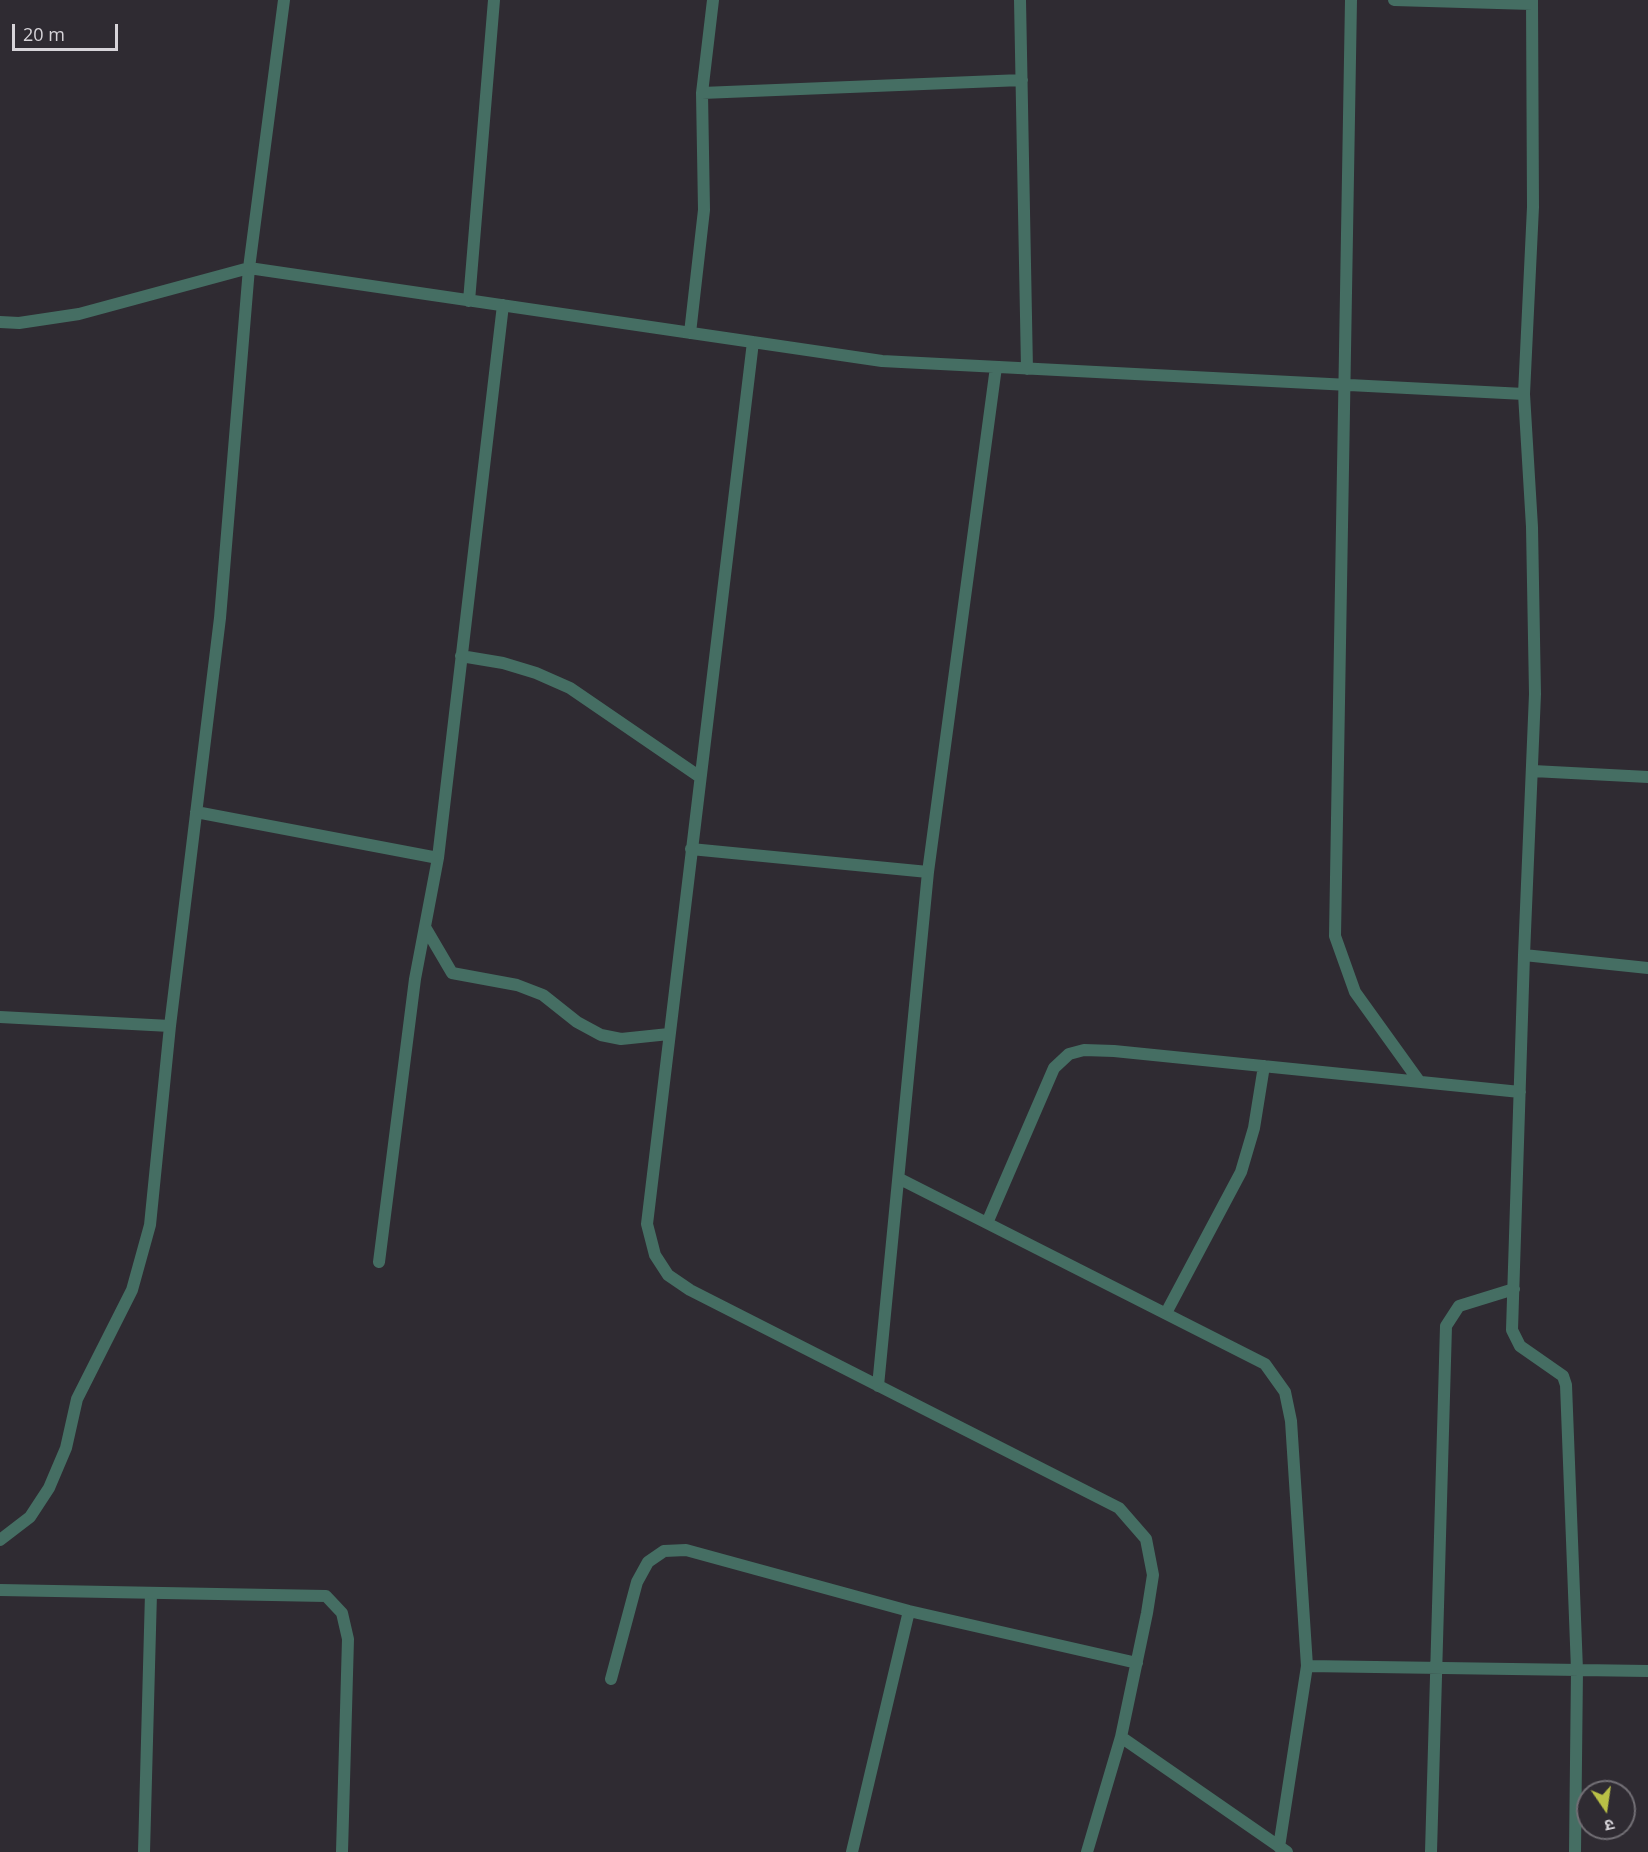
<!DOCTYPE html>
<html>
<head>
<meta charset="utf-8">
<style>
	body { margin:0 }
	#map { position:relative; width:1648px; height:1852px; overflow:hidden; background:#2f2b32; font-family:"Open Sans","Noto Sans Devanagari",sans-serif }
	canvas { display:block }
	.north { position:absolute; left:1576px; top:1780px; width:60px; height:60px; box-sizing:border-box; background:#2f2b32; border:2px solid #726f75; border-radius:50%; rotate:167deg; font-size:16px; font-weight:700; line-height:24px; text-align:center; color:#d7d4d9 }
	.north::after { content:''; display:block; margin:auto; width:21px; height:27px; background:#b9c046; clip-path:polygon(50% 0,100% 100%,50% 72%,0 100%) }
	.scale { position:absolute; left:12px; top:24px; width:106px; height:27px; box-sizing:border-box; border:3px solid #d7d4d9; border-top:0; padding-left:8px; font-size:18px; line-height:21px; white-space:nowrap; color:#d7d4d9; -webkit-text-stroke:4px #2f2b32; paint-order:stroke }
</style>
</head>
<body>
<div id="map">
<canvas width="1648" height="1852"></canvas>
<div class="north">उ</div>
<div class="scale">20 m</div>
</div>
<script>
const c = document.querySelector('canvas').getContext('2d');
c.lineJoin = 'round';
function poly(rows) {
  const path = new Path2D();
  for (const r of rows) {
    path.moveTo(r[0], r[1]);
    for (let i = 2; i < r.length; i += 2) path.lineTo(r[i], r[i + 1]);
  }
  return path;
}
function trace(path, color, width, dash) {
  c.strokeStyle = color;
  c.lineWidth = width;
  c.lineCap = dash ? 'butt' : 'round';
  c.setLineDash(dash || []);
  c.stroke(path);
}
const minor = poly([
	[1020,0,1027,369],
	[1351,0,1335,936,1355,992,1419,1081],
	[1394,0,1532,4],
	[1532,0,1533,207,1524,394,1532,527,1535,694,1524,955,1512,1330,1520,1346,1563,1376,1566,1385,1577,1670,1575,1852],
	[702,93,1022,80],
	[469,301,494,0],
	[0,322,19,323,79,314,249,268,882,361,1524,394],
	[690,333,704,210,702,93,713,0],
	[753,342,647,1224,655,1255,668,1275,690,1290,1119,1508,1146,1539,1153,1575,1147,1613,1121,1737,1087,1852],
	[461,656,503,663,536,673,570,688,700,777],
	[1533,771,1648,777],
	[196,812,438,858],
	[691,849,928,872],
	[425,927,452,973,517,985,543,995,577,1022,601,1035,621,1039,669,1034],
	[1524,955,1648,968],
	[0,1017,170,1026],
	[900,1179,1265,1364,1285,1392,1291,1421,1307,1666,1279,1847],
	[987,1223,1054,1068,1069,1054,1084,1050,1114,1051,1520,1092],
	[379,1262,415,979,438,858,503,305],
	[1166,1313,1241,1172,1254,1128,1264,1066],
	[878,1386,928,872,996,367],
	[0,1540,30,1517,49,1488,66,1448,77,1399,132,1290,150,1225,170,1026,220,618,249,268,284,0],
	[1307,1666,1648,1671],
	[611,1679,637,1582,648,1562,664,1551,686,1550,909,1611,1137,1663],
	[1121,1737,1287,1852],
	[144,1852,151,1593],
	[852,1852,909,1611],
	[1431,1852,1446,1326,1459,1306,1514,1289]
]);
const tertiary = poly([
	[0,1590,326,1596,342,1613,348,1639,342,1852]
]);
trace(minor, '#456e63', 12);
trace(tertiary, '#456e63', 12);
</script>
</body>
</html>
